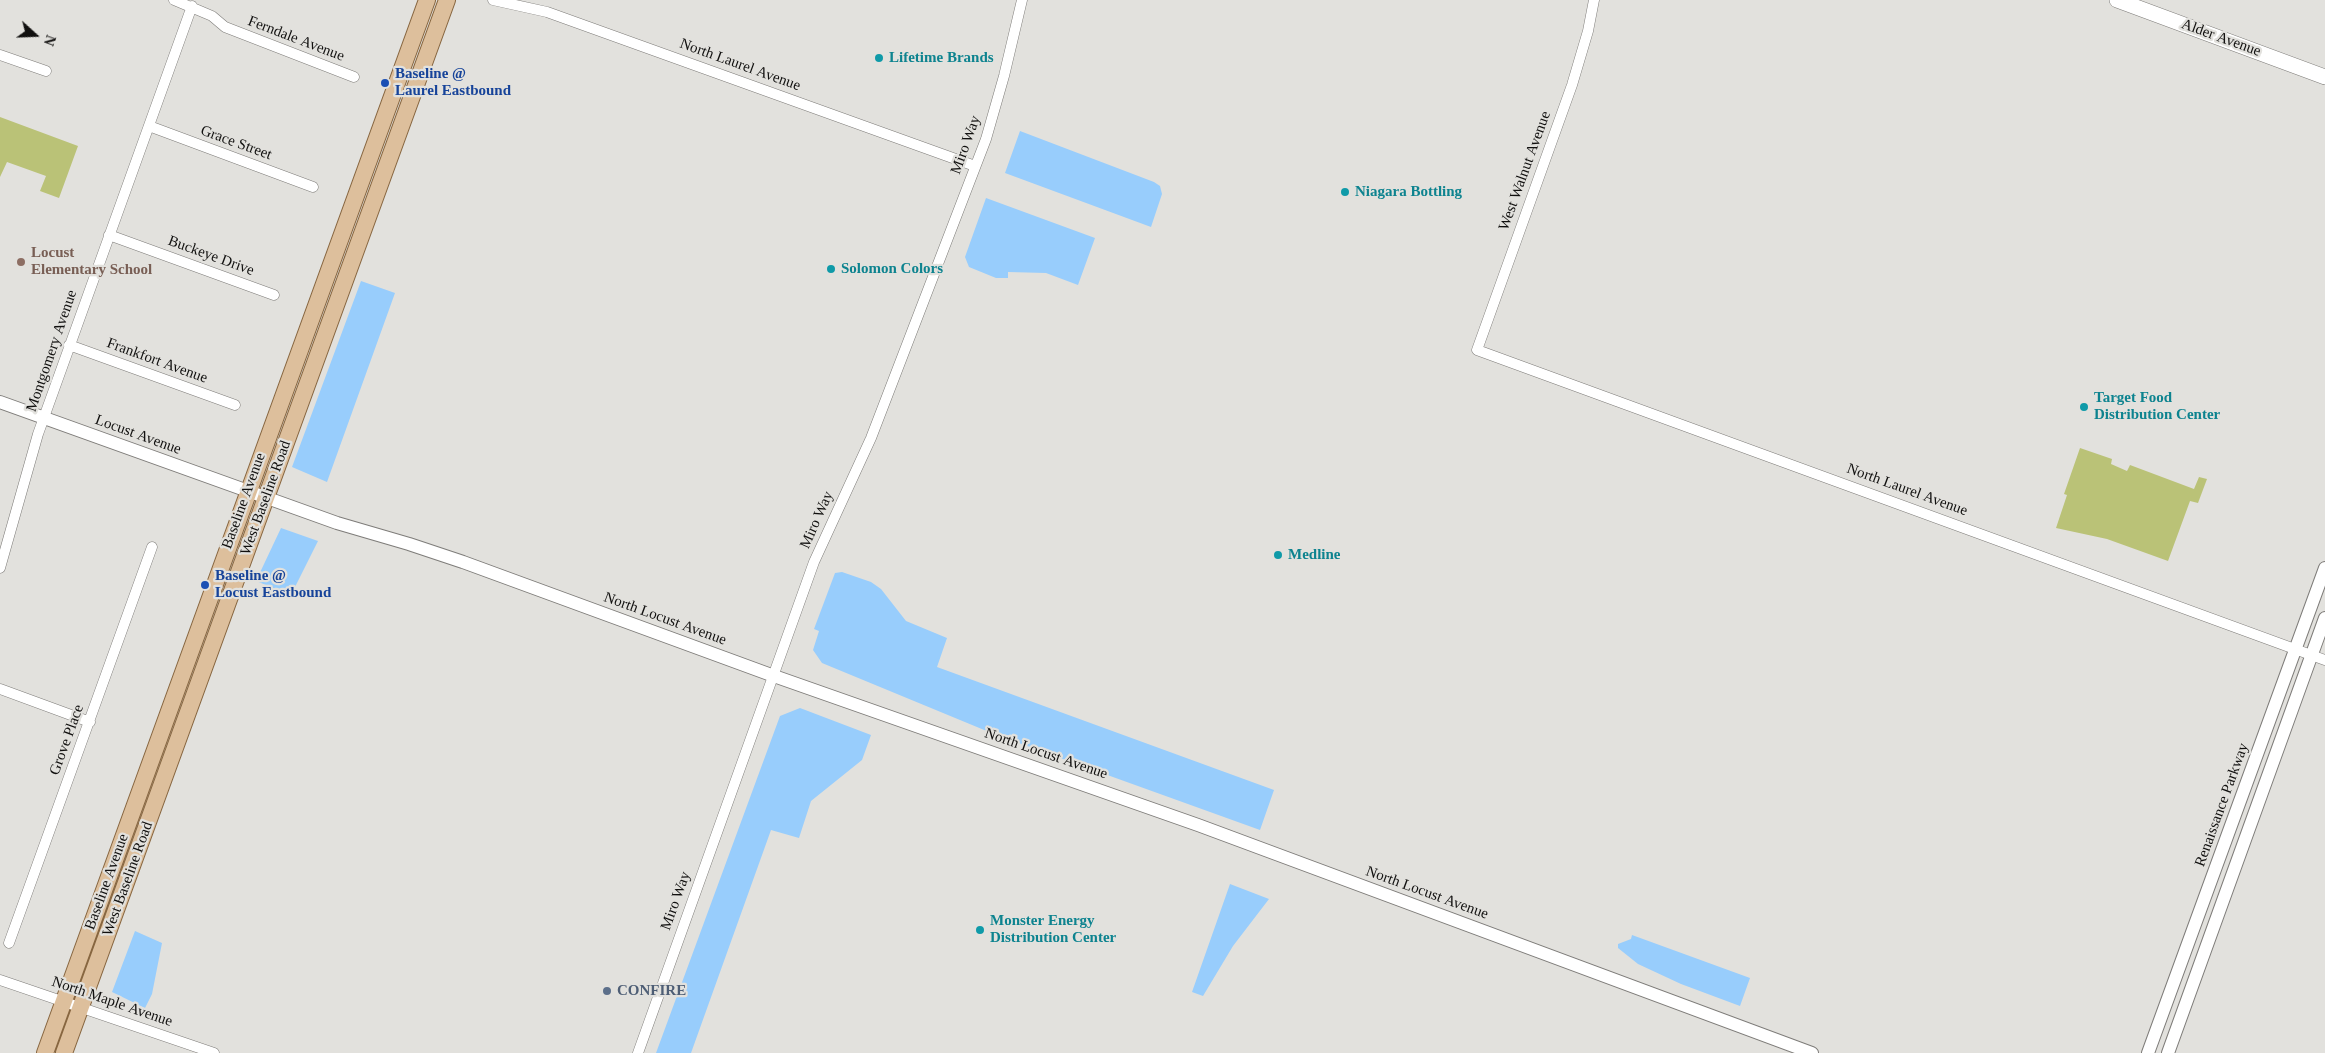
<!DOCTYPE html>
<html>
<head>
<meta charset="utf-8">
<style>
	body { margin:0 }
	#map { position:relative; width:2325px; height:1053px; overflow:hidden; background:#e2e1dd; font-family:Georgia,serif }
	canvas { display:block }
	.north { position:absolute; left:10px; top:10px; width:50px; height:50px; -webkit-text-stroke:4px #e2e1dd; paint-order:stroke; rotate:110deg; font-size:14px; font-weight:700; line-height:20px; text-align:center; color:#11100f }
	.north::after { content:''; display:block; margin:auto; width:18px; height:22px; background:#11100f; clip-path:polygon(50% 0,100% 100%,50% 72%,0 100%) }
</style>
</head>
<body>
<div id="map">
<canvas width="2325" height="1053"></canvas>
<div class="north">N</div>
</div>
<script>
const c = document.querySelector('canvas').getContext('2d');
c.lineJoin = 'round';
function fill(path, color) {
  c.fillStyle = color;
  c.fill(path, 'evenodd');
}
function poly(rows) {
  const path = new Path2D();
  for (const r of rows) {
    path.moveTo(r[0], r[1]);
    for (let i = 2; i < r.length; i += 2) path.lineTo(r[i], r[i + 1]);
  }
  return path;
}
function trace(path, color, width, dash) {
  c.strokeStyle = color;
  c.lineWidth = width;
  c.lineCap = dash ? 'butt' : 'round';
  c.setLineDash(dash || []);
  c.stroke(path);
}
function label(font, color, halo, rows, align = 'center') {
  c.font = font + ' Georgia,serif';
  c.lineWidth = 4.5;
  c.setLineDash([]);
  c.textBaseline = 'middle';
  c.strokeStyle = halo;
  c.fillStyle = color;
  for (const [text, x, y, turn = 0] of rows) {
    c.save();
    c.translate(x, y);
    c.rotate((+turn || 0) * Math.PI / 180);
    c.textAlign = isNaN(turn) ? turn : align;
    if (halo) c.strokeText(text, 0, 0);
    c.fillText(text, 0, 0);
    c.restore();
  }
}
const green = poly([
	[0,117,78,146,59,198,40,191,46,176,7,162,0,177],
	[2080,448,2112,459,2111,464,2127,471,2130,465,2194,489,2199,477,2207,479,2198,503,2190,501,2168,561,2107,539,2056,528,2067,495,2064,494]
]);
const water = poly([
	[1020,131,1154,182,1160,186,1162,194,1151,227,1005,173],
	[986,198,1095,238,1078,285,1046,273,1008,272,1008,278,996,278,969,267,965,257],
	[361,281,395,293,327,482,292,467],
	[281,528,318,541,291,595,256,581],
	[842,572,871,582,881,589,906,621,947,638,937,667,1274,790,1260,830,1038,750,1016,742,1008,735,1006,739,822,663,813,650,819,631,814,629,835,573],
	[800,708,871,735,862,760,811,801,799,838,771,830,691,1053,656,1053,780,716],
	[1230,884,1269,899,1233,946,1203,996,1192,992],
	[135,931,162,943,152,994,145,1008,112,992],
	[1632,935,1750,978,1740,1006,1681,984,1638,964,1618,948,1618,944,1631,939]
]);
const minor = poly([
	[174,0,212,16,225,27,354,77],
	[493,0,547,12,975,166],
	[1594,0,1588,31,1572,85,1477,350,2325,660],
	[0,55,46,71],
	[149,126,313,187],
	[109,235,274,295],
	[69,345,235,405],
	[0,568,38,434,192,6],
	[0,689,90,722],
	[9,943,152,547],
	[0,980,214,1053],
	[638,1053,814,562,871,438,986,139,1004,76,1022,0]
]);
const tertiary = poly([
	[0,402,337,523,409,544,463,562,774,676,1198,825,1812,1053],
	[2148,1053,2325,568],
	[2168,1053,2325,618]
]);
const secondary = poly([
	[2117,0,2325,77]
]);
const primary = poly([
	[45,1053,427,0],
	[64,1053,447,0]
]);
const markers = [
	[879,58,5,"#0f9aa8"],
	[385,83,5,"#1a4fb4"],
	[1345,192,5,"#0f9aa8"],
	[21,262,5,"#8d6e63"],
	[831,269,5,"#0f9aa8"],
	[2084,407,5,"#0f9aa8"],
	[1278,555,5,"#0f9aa8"],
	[205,585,5,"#1a4fb4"],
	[980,930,5,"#0f9aa8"],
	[607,991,5,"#5c6f8a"]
];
const streetNames = [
	["Alder Avenue",2221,38,20],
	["Ferndale Avenue",296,39,21],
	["North Laurel Avenue",740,65,20],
	["Grace Street",236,143,20],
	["Miro Way",966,145,-70],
	["West Walnut Avenue",1525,171,-70],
	["Buckeye Drive",211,256,20],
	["Montgomery Avenue",52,351,-71],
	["Frankfort Avenue",157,361,20],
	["Locust Avenue",138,435,20],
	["North Laurel Avenue",1907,490,20],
	["West Baseline Road",266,498,-70],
	["Baseline Avenue",244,501,-70],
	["Miro Way",817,520,-66],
	["North Locust Avenue",665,619,20],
	["Grove Place",67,740,-70],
	["North Locust Avenue",1046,754,19],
	["Renaissance Parkway",2222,805,-70],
	["West Baseline Road",128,879,-70],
	["Baseline Avenue",107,882,-70],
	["North Locust Avenue",1427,893,20],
	["Miro Way",676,901,-70],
	["North Maple Avenue",112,1002,19]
];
const cultureNames = [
	["Lifetime Brands",889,58],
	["Niagara Bottling",1355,192],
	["Solomon Colors",841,269],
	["Target Food",2094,398],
	["Distribution Center",2094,415],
	["Medline",1288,555],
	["Monster Energy",990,921],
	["Distribution Center",990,938]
];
const transitNames = [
	["Baseline @",395,74],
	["Laurel Eastbound",395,91],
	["Baseline @",215,576],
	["Locust Eastbound",215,593]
];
const educationNames = [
	["Locust",31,253],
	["Elementary School",31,270]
];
const serviceNames = [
	["CONFIRE",617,991]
];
fill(green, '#bac277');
fill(water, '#98cdfc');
trace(minor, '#7e7c79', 11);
trace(tertiary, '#7e7c79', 14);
trace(secondary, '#7e7c79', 16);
trace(primary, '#876640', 18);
trace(minor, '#fff', 10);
trace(tertiary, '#fff', 12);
trace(secondary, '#fff', 15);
trace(primary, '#ddbf9c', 16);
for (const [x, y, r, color] of markers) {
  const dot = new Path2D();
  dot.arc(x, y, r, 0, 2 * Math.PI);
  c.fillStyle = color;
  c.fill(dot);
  trace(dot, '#e2e1dd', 2);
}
label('15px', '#11100f', '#e2e1dd', streetNames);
label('bold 15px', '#0d838f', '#e2e1dd', cultureNames, 'left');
label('bold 15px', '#164399', '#e2e1dd', transitNames, 'left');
label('bold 15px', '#785e54', '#e2e1dd', educationNames, 'left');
label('bold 15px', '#4e5e75', '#e2e1dd', serviceNames, 'left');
</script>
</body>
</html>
